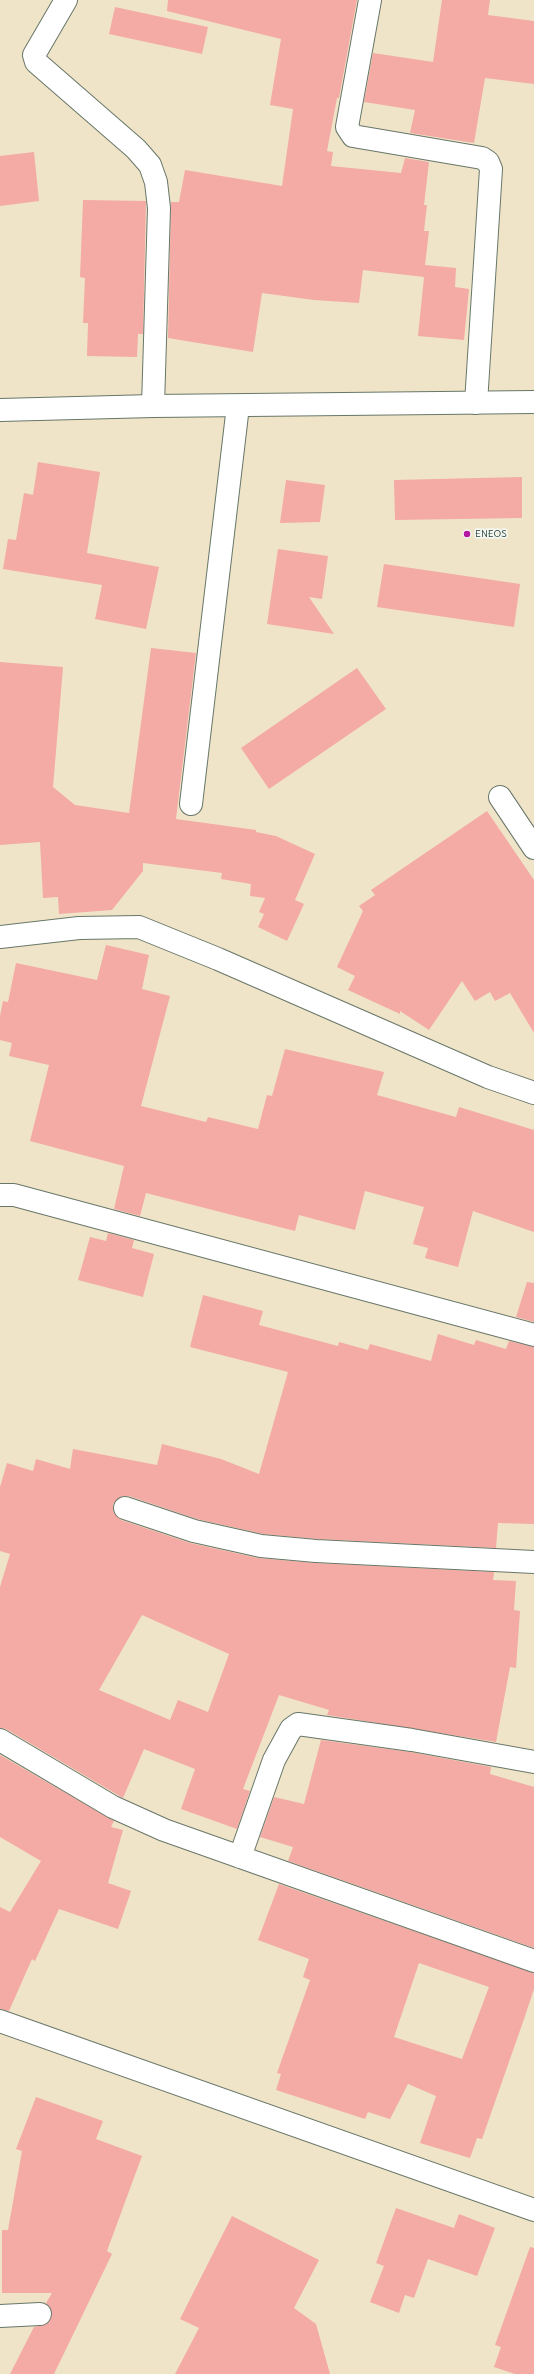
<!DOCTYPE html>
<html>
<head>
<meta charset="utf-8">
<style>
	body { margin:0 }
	canvas { display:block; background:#efe3c8 }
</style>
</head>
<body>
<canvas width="534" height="2374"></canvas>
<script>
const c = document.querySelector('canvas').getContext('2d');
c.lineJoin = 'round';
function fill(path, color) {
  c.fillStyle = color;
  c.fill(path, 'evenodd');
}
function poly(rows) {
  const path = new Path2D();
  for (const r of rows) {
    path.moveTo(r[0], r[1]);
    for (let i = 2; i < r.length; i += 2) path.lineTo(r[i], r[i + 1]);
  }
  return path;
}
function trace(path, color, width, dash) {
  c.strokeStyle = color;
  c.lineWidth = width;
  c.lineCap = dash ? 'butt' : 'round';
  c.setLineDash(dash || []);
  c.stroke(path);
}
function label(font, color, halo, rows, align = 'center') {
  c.font = font + ' Delius,sans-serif';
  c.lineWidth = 3.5;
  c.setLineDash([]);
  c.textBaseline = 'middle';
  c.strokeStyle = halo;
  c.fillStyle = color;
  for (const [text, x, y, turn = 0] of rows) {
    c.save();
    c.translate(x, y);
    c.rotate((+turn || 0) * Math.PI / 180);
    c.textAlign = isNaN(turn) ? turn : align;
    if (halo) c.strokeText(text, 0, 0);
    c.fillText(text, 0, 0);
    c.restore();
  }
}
const building = poly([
	[168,0,357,0,339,98,337,98,327,151,333,152,331,166,401,173,405,158,429,162,424,205,427,205,424,231,429,231,425,265,456,268,455,287,469,289,464,340,418,336,424,277,363,270,359,303,314,300,262,293,253,352,168,338,171,202,179,202,185,170,282,186,293,109,270,105,281,39,167,11],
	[442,0,490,0,488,15,534,21,534,84,485,78,474,143,410,133,415,110,364,102,373,53,433,62],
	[115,7,208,27,202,54,109,34],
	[34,152,39,201,0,206,0,156],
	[83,200,146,201,143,334,138,334,137,357,87,356,88,323,83,323,85,278,80,277],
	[38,462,100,472,87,553,159,567,146,629,95,619,102,585,3,569,8,539,16,540,24,493,33,495],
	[522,477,522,518,395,520,394,480],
	[286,480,325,485,320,522,280,523],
	[278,549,328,556,322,599,309,597,334,634,267,624],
	[384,564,520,584,514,627,377,607],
	[151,648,196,653,176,819,256,830,256,832,276,836,315,854,295,900,304,904,287,941,258,927,264,914,259,912,265,898,250,896,251,884,221,879,222,873,143,863,143,871,112,910,59,914,58,897,43,898,40,842,0,845,0,662,63,667,53,787,75,805,129,813],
	[357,668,386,709,269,789,241,748],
	[487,811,534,880,534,1033,510,993,495,1001,490,992,475,1001,462,981,429,1030,400,1011,400,1014,348,990,355,976,337,967,363,911,359,906,375,895,371,890],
	[106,945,149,955,142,989,170,996,141,1106,206,1122,208,1117,258,1129,267,1095,272,1096,285,1049,384,1072,377,1095,456,1117,459,1107,534,1130,534,1232,473,1211,458,1267,425,1258,428,1248,413,1244,424,1207,365,1191,355,1230,299,1215,295,1231,146,1193,140,1216,114,1209,124,1166,30,1141,49,1065,9,1056,12,1043,0,1040,0,1016,3,1001,8,1002,16,963,97,980],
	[108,1233,134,1240,132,1248,154,1254,143,1297,78,1280,90,1237,106,1241],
	[527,1282,534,1283,534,1322,516,1317],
	[203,1295,263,1311,259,1325,338,1346,339,1342,368,1350,370,1344,431,1361,438,1334,474,1345,476,1340,506,1349,509,1341,534,1347,534,1524,498,1523,496,1548,317,1539,263,1534,197,1519,129,1496,122,1496,113,1504,113,1511,121,1520,190,1543,258,1558,315,1563,494,1572,493,1580,516,1581,514,1610,520,1611,516,1668,510,1667,496,1742,327,1715,329,1710,279,1695,243,1789,250,1791,237,1829,181,1809,195,1769,144,1749,123,1798,6,1729,0,1728,0,1587,10,1554,0,1551,0,1487,7,1463,33,1471,36,1459,70,1469,73,1449,157,1465,162,1444,221,1459,259,1474,288,1372,190,1347],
	[142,1615,229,1654,208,1712,178,1700,170,1720,99,1690],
	[321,1740,410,1752,491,1767,490,1774,534,1787,534,1948,288,1861,293,1847,260,1837,274,1797,304,1804],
	[0,1755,114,1821,111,1827,123,1830,108,1883,131,1891,118,1929,59,1909,35,1961,32,1959,9,2011,0,2009,0,1907,10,1912,41,1861,0,1837],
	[279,1884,534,1973,534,1989,524,2019,482,2139,477,2138,470,2158,420,2143,436,2096,408,2084,390,2119,368,2112,365,2119,276,2090,281,2074,277,2073,310,1980,303,1977,309,1959,258,1940],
	[419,1963,489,1987,462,2059,394,2037],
	[36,2097,103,2121,96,2139,142,2156,107,2251,112,2254,54,2374,10,2374,34,2327,47,2324,52,2314,46,2303,52,2293,2,2293,2,2230,8,2230,22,2151,16,2149],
	[396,2208,454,2228,459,2214,495,2228,477,2276,428,2259,414,2298,405,2295,399,2313,370,2302,384,2266,376,2263],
	[232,2216,319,2260,294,2308,316,2324,330,2374,175,2374,199,2328,180,2319],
	[530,2247,534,2248,534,2374,515,2374,494,2367,501,2347,495,2345]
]);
const minor = poly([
	[66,0,34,55,36,62,136,149,150,165,156,182,159,208,153,406],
	[370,0,347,127,353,136,482,158,488,162,491,169,476,403],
	[500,797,534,848],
	[191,804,238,406],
	[0,937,79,928,139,927,218,959,488,1077,534,1093],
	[0,1195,14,1195,534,1335],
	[125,1508,194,1531,261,1546,316,1551,534,1562],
	[0,1740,113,1807,164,1830,534,1961],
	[240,1857,274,1760,291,1729,298,1724,412,1740,534,1762],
	[0,2021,534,2210],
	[0,2316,40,2314]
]);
const tertiary = poly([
	[0,410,153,406,534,402]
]);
const markers = [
	[467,534,4,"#b5179e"]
];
const poiNames = [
	["ENEOS",475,534]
];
fill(building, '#f4aba5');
trace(minor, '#687768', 24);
trace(tertiary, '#687768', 24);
trace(minor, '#fff', 22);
trace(tertiary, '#fff', 22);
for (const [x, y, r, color] of markers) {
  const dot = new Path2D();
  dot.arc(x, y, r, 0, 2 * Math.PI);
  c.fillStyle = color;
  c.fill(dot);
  trace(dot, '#f6f6f2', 1.5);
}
label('10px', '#1f3d34', '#f6f6f2', poiNames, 'left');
</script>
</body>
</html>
